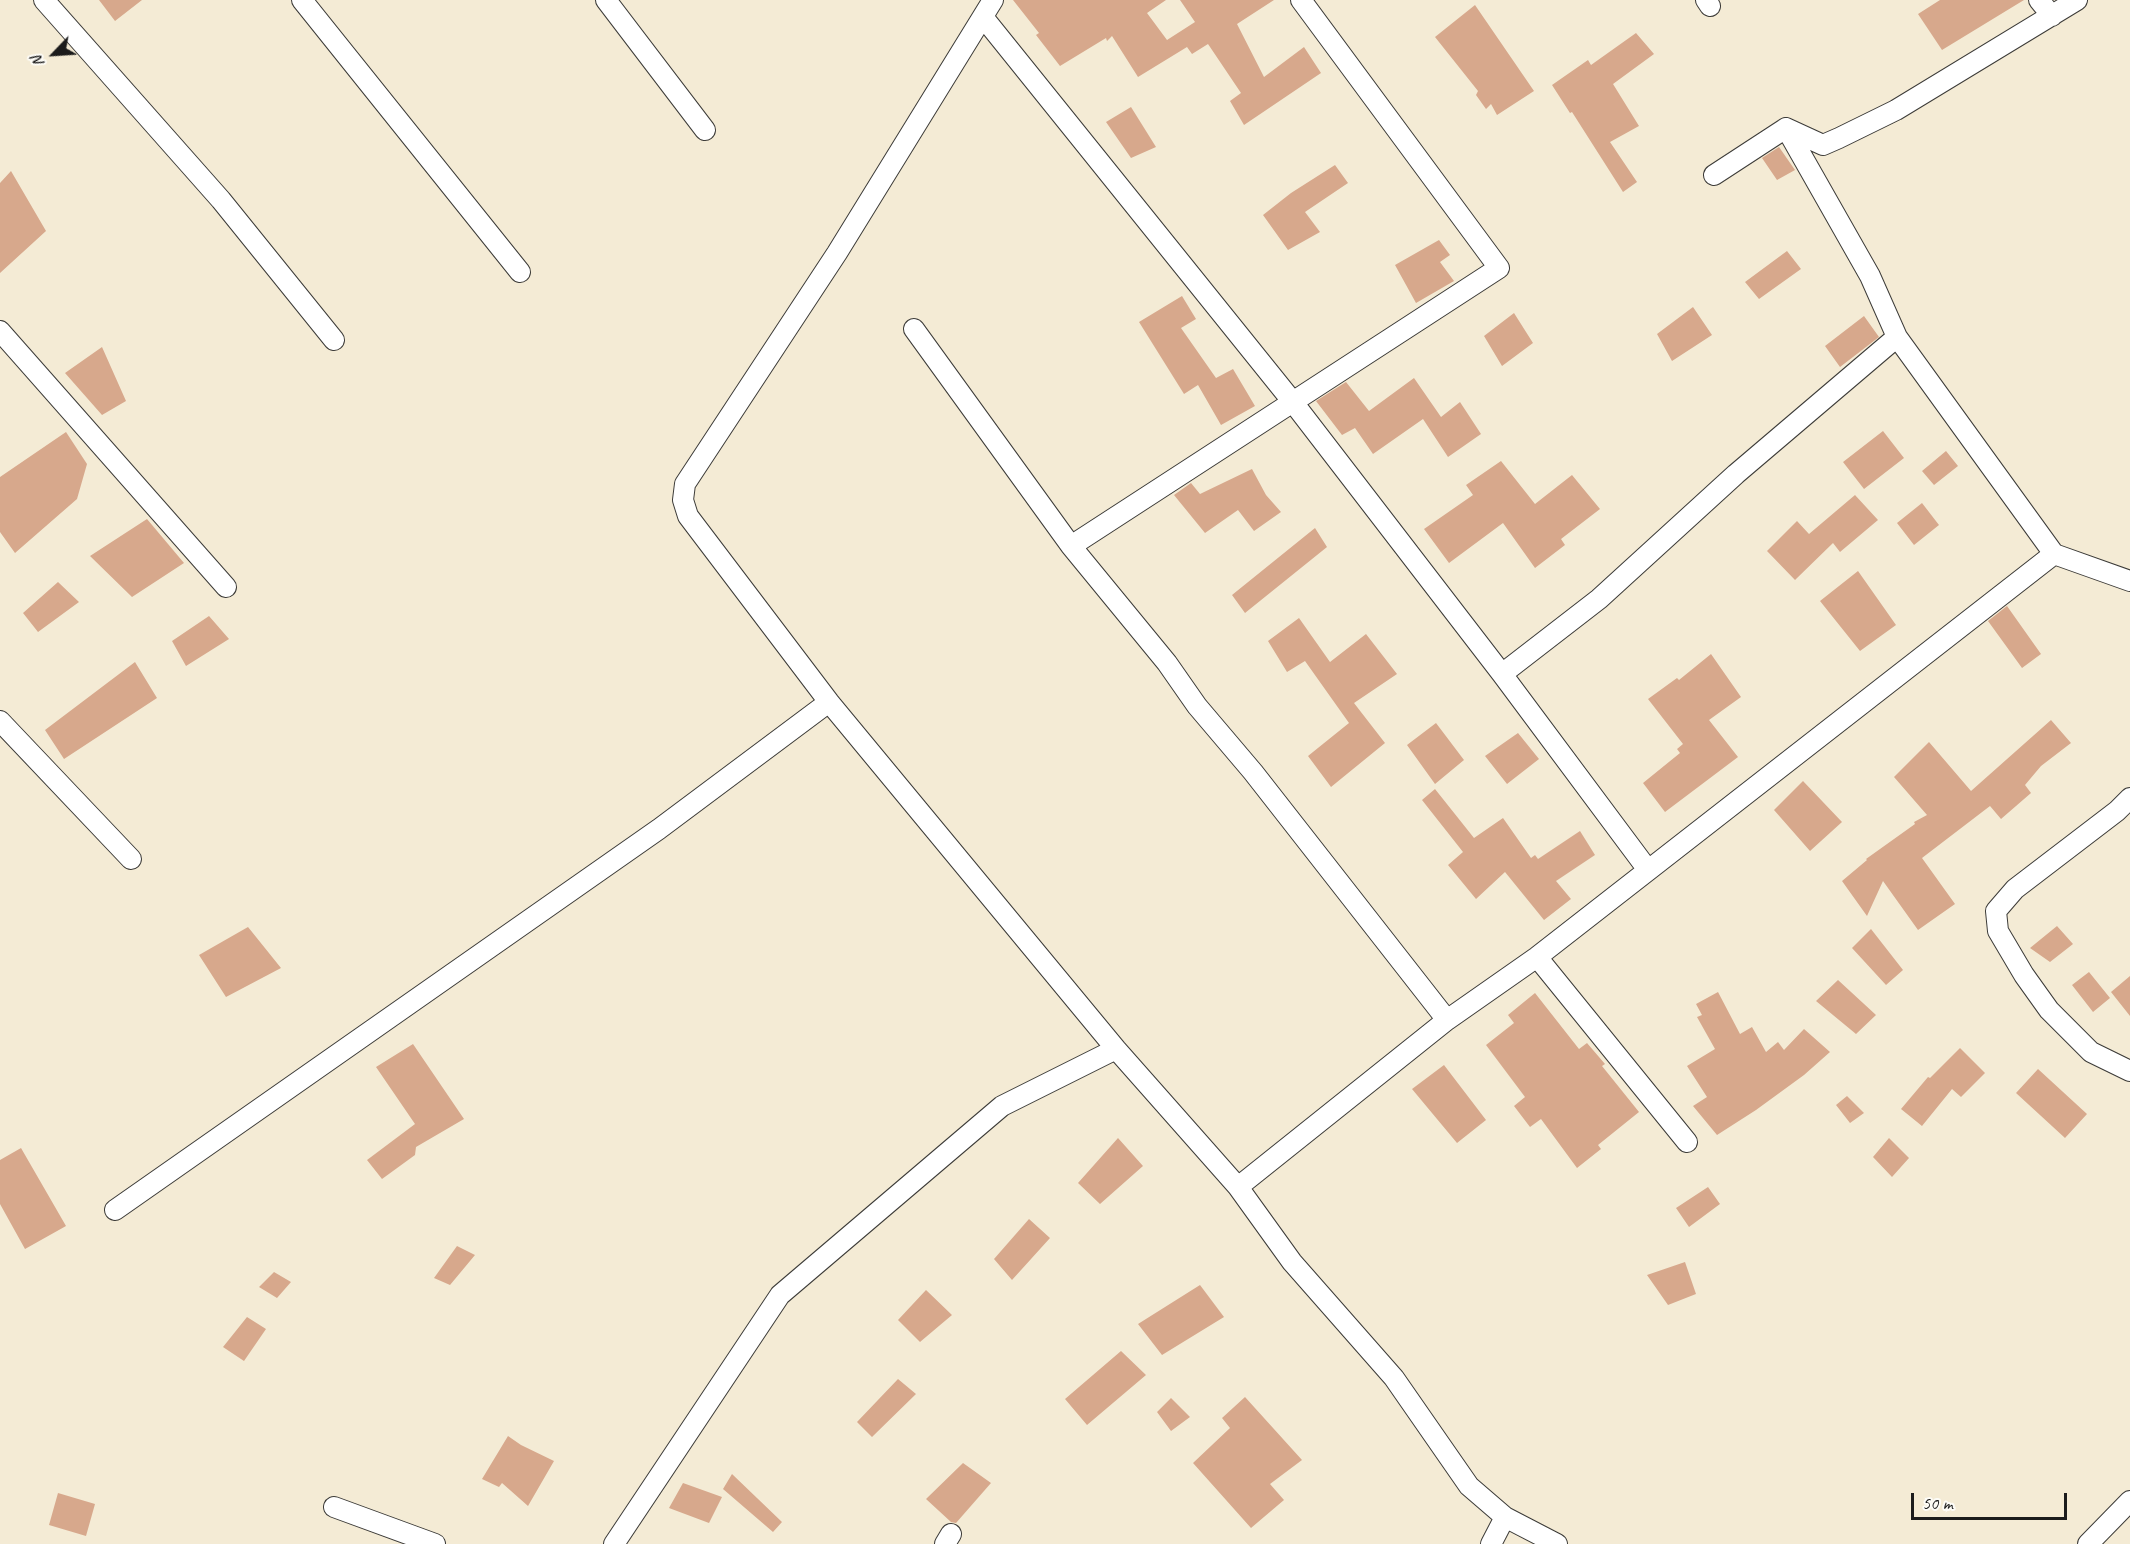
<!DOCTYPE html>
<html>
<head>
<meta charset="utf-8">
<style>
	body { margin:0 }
	#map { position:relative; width:2130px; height:1544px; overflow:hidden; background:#f4ebd5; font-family:Caveat,sans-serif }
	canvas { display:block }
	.north { position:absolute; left:24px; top:24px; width:60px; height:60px; -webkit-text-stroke:4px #fdfcf7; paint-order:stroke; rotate:245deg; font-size:16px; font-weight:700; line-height:24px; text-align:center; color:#1c1c1c }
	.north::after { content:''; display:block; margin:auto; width:21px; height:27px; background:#1c1c1c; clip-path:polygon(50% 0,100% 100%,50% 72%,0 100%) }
	.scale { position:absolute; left:1911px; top:1493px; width:156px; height:27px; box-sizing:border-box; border:3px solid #1c1c1c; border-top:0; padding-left:8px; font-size:18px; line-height:21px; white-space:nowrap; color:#1c1c1c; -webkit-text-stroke:4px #fdfcf7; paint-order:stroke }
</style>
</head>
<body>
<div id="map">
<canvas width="2130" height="1544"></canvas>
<div class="north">N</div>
<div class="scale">50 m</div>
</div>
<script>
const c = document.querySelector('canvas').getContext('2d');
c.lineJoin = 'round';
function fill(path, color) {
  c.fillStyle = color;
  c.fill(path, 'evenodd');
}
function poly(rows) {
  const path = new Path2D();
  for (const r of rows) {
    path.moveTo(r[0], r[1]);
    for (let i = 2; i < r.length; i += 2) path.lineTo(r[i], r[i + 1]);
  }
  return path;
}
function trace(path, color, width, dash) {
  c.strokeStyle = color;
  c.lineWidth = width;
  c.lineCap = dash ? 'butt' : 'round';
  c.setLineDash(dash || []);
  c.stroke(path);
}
const building = poly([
	[99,0,142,0,115,21],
	[1013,0,1166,0,1147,13,1167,40,1195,22,1180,0,1274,0,1237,24,1264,77,1304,47,1321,73,1244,125,1230,101,1241,93,1208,44,1192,54,1187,47,1138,77,1112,36,1107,41,1106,38,1060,66,1036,35,1039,33],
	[1940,0,2024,0,1942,50,1918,14],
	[1475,5,1534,91,1497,115,1491,104,1486,109,1476,95,1478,91,1435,37],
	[1636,33,1654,54,1613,84,1639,126,1610,142,1637,182,1623,192,1572,112,1570,113,1552,85,1588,60,1591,65],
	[1131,107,1156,147,1131,158,1106,122],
	[1779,147,1795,170,1777,180,1762,158],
	[1335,165,1348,183,1305,212,1320,232,1288,250,1263,215,1291,193],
	[11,171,46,231,0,273,0,183],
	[1439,240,1450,255,1440,262,1454,281,1416,303,1395,265],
	[1787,251,1801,269,1759,299,1745,282],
	[1182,296,1196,319,1181,328,1216,378,1233,369,1255,406,1221,425,1198,385,1184,394,1139,322],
	[1693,307,1712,335,1672,361,1657,334],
	[1514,313,1533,343,1502,366,1484,336],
	[1864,316,1879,337,1840,367,1825,346],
	[102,347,126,401,102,415,65,373],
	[1414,378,1441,417,1460,402,1481,434,1448,457,1423,419,1373,454,1355,428,1342,435,1316,401,1346,382,1369,411],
	[1883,431,1904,458,1864,489,1843,462],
	[66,432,87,464,77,499,15,553,0,532,0,477],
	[1946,451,1958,466,1934,485,1922,471],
	[1501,461,1535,504,1572,475,1600,509,1561,539,1565,545,1535,568,1503,523,1449,563,1424,529,1473,495,1466,485],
	[1252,469,1266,495,1281,512,1254,531,1238,510,1205,533,1174,495,1191,483,1200,494],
	[1855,495,1878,520,1840,552,1833,543,1795,580,1767,551,1797,521,1809,534],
	[1922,503,1939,525,1914,545,1897,523],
	[147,519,184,563,132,597,90,556],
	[1315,528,1327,547,1245,613,1232,595],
	[1858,571,1896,625,1860,651,1820,601],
	[58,582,79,602,38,632,23,613],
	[2007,606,2041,654,2022,668,1988,621],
	[209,616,229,639,186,666,172,641],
	[1299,618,1330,662,1366,634,1397,674,1354,703,1385,743,1331,787,1308,756,1349,723,1305,661,1287,672,1268,641],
	[1711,654,1741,697,1709,720,1738,757,1665,812,1643,783,1680,753,1677,749,1683,744,1648,699,1677,678,1679,680],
	[135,662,157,698,64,759,45,730],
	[2051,720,2071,743,2041,766,2025,785,2031,793,2001,819,1990,806,1922,858,1955,904,1918,930,1883,881,1867,916,1842,881,1867,860,1866,859,1915,824,1914,822,1927,815,1894,777,1929,742,1971,791],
	[1436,723,1464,760,1435,784,1407,745],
	[1518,733,1539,759,1507,784,1485,756],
	[1803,781,1842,822,1810,851,1774,810],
	[1435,789,1474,838,1503,818,1531,858,1535,855,1538,859,1580,831,1595,855,1556,881,1571,899,1544,920,1505,872,1476,899,1448,865,1463,852,1422,800],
	[2057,926,2073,944,2050,962,2030,948],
	[248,927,281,968,226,997,199,955],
	[1871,929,1903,970,1886,985,1852,948],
	[2089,972,2110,998,2093,1012,2072,985],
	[2130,976,2130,1016,2111,992],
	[1838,980,1876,1015,1856,1034,1816,1001],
	[1718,992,1740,1034,1752,1027,1766,1052,1778,1042,1784,1050,1804,1029,1830,1052,1804,1075,1756,1110,1717,1135,1693,1106,1707,1097,1687,1066,1715,1049,1697,1017,1702,1015,1696,1004],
	[1535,993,1579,1049,1587,1043,1605,1064,1602,1066,1639,1112,1598,1145,1601,1149,1577,1168,1541,1119,1530,1127,1514,1106,1525,1097,1486,1045,1514,1023,1508,1015],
	[413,1044,464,1119,416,1147,415,1155,382,1179,367,1160,415,1124,376,1067],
	[1960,1048,1985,1073,1961,1097,1952,1089,1922,1126,1901,1109,1928,1077,1930,1078],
	[1444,1065,1486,1120,1457,1143,1412,1089],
	[2038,1069,2087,1114,2065,1138,2016,1093],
	[1847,1096,1864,1113,1850,1123,1836,1105],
	[1118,1138,1143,1166,1100,1204,1078,1183],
	[1889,1138,1909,1158,1892,1177,1873,1157],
	[21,1148,66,1226,25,1249,0,1204,0,1160],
	[1708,1187,1720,1204,1689,1227,1676,1208],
	[1029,1219,1050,1238,1012,1280,994,1259],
	[457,1246,475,1255,450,1285,434,1278],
	[1685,1262,1696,1294,1668,1305,1647,1275],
	[274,1272,291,1282,277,1298,259,1287],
	[1200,1285,1224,1317,1162,1355,1138,1324],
	[926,1290,952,1315,920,1342,898,1320],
	[247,1317,266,1329,244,1361,223,1347],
	[1121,1351,1146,1375,1087,1425,1065,1399],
	[898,1379,916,1394,872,1437,857,1422],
	[1245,1397,1302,1460,1270,1484,1284,1500,1251,1528,1193,1463,1230,1428,1222,1418],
	[1171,1398,1190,1417,1171,1431,1157,1412],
	[508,1436,521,1445,554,1461,528,1506,502,1483,499,1487,482,1479],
	[963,1463,991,1483,956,1523,951,1522,926,1499],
	[732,1474,782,1522,773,1532,723,1489],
	[683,1483,722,1497,709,1523,669,1508],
	[58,1493,95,1504,86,1536,49,1525]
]);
const street = poly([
	[44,0,221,200,334,340],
	[302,0,520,272],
	[606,0,705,130],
	[993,0,837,253,685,484,683,500,688,516,829,702,1116,1049,1238,1187,1292,1262,1394,1378,1469,1486,1505,1517,1557,1544],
	[1706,0,1710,6],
	[2039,0,2052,16],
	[983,17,1292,401,1502,674,1648,870],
	[1786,128,1870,276,1897,337,2054,554,2130,581],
	[1786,128,1823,145,1839,138,1896,110,2077,0],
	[1714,175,1786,128],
	[914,329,1071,546,1167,663,1197,706,1253,772,1447,1020],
	[0,331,226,587],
	[1071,546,1499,268,1301,0],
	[1502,674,1599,599,1736,474,1897,337],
	[0,721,131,859],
	[2130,798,2117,811,2015,889,1996,911,1998,931,2024,975,2049,1010,2091,1052,2130,1071],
	[1537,957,1687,1142],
	[1238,1187,1447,1020,1537,957,2054,554],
	[115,1210,659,829,829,702],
	[334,1507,435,1544],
	[614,1544,780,1295,1002,1106,1116,1049],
	[945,1544,951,1534],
	[1491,1544,1505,1517],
	[2088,1544,2130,1501]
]);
fill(building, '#d7a88c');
trace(street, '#3c3b38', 22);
trace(street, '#fff', 20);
</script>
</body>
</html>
